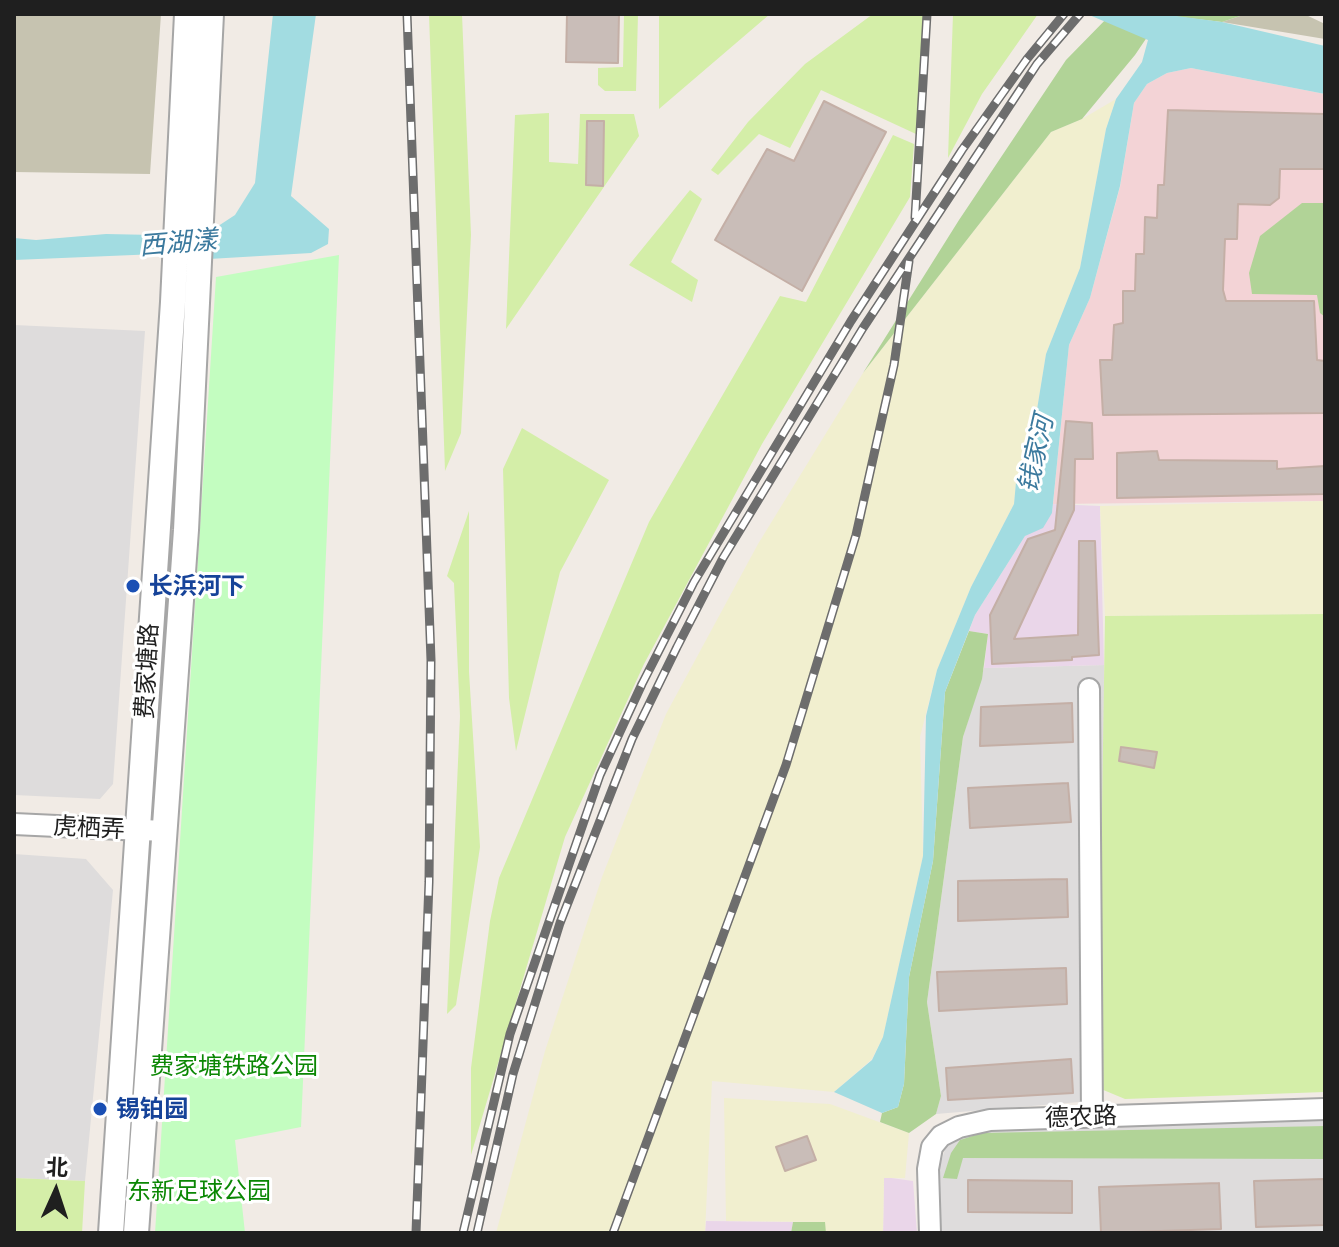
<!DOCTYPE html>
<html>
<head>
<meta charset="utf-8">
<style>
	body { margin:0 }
	#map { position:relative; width:1339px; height:1247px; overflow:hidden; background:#f1ebe5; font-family:Lato,"Noto Sans SC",sans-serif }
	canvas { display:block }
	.frame { position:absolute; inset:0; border:16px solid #1f1f1f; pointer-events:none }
	.north { position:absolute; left:16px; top:1151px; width:80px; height:80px; -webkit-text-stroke:6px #fff; paint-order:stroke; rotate:3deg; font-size:22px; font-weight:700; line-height:32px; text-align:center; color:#1f1f1f }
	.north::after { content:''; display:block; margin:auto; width:28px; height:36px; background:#1f1f1f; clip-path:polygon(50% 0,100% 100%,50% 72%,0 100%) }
</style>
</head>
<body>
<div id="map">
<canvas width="1339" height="1247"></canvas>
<div class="frame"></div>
<div class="north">北</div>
</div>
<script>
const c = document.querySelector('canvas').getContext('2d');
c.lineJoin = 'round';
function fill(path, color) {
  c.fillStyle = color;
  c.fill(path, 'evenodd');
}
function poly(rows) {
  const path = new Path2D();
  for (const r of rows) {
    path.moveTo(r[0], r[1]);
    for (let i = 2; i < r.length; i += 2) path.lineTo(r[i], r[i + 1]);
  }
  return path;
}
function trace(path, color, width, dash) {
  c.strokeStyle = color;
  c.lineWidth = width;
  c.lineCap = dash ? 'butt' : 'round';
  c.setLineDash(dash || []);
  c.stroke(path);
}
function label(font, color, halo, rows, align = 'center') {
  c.font = font + ' Lato,"Noto Sans SC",sans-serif';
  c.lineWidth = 6;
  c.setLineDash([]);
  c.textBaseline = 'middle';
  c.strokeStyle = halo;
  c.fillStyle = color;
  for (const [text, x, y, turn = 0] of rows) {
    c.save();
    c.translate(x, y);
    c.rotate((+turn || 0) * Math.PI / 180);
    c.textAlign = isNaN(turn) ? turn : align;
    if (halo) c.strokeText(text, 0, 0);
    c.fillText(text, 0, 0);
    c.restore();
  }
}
const residential = poly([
	[14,325,145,331,113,784,100,799,14,795],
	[1104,665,1103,1100,936,1114,941,1096,927,1002,963,737,984,668],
	[14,854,86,859,113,890,85,1181,14,1178],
	[1325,1117,1325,1233,941,1233,939,1169,946,1146,953,1137,987,1127]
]);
const commercial = poly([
	[1191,68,1325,94,1325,501,1053,504,1069,345,1090,298,1120,187,1134,103,1147,84,1167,73]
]);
const industrial = poly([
	[1053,504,1100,506,1104,665,984,668,988,634,969,631,975,615,1025,536,1052,513],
	[884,1177,913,1181,917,1233,883,1233],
	[706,1221,793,1222,791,1233,705,1233]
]);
const construction = poly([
	[14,14,161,14,150,174,14,172],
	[1246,14,1304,14,1325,24,1325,39,1222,22]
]);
const farmland = poly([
	[1116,99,1106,129,1080,268,1046,354,1034,428,1016,482,1014,504,971,587,937,670,920,737,923,856,883,1037,872,1059,834,1092,712,1081,705,1233,496,1233,545,1051,602,877,666,714,758,544,863,373,1051,132,1082,119],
	[1325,501,1325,614,1105,616,1100,506],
	[724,1098,830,1104,909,1133,905,1178,884,1178,883,1233,826,1233,824,1222,726,1221]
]);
const grass = poly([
	[429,14,462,14,471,235,461,433,445,471],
	[624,14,638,14,636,91,605,91,598,85,598,68,623,67],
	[659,14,770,14,659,109],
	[873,14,926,14,916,134,821,90,790,148,759,134,718,175,711,170,748,122,805,64],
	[953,14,1038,14,982,94,948,158],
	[549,113,549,162,578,164,580,114,634,114,639,136,506,329,515,115],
	[893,135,914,144,910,197,762,444,644,664,565,837,471,1155,471,1068,490,921,499,878,649,522,780,296,806,302],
	[690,190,702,199,671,262,698,280,692,302,629,265],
	[522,428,609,480,560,572,516,751,509,698,503,469],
	[469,511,469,672,480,847,456,1005,447,1014,460,716,454,583,447,576],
	[1325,614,1325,1092,1125,1099,1101,1089,1098,1072,1105,616],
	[14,1178,85,1181,82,1233,14,1233]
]);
const forest = poly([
	[1111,14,1246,14,1222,22,1162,15,1135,55,1082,119,1051,132,863,373,959,220,1066,60],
	[1302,203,1325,203,1325,317,1320,313,1317,295,1252,294,1249,273,1260,236],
	[969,631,988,634,982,679,963,737,927,1002,941,1096,936,1114,909,1133,880,1122,882,1113,898,1107,904,1084,909,977,933,861,945,692],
	[1325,1126,1325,1159,963,1158,957,1179,943,1178,951,1153,960,1140,982,1133],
	[793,1222,825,1222,826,1233,791,1233]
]);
const park = poly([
	[339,255,301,1127,235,1140,245,1233,155,1233,216,277]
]);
const water = poly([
	[273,14,316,14,291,196,329,229,328,244,311,253,209,259,181,253,14,260,14,238,36,240,106,234,203,236,235,215,255,183],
	[1087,14,1161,14,1222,22,1325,46,1325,94,1191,68,1167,73,1147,84,1134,103,1120,186,1090,298,1069,345,1052,513,1043,528,1025,536,975,615,945,692,933,861,909,977,904,1084,898,1107,882,1113,834,1092,872,1060,883,1037,923,856,926,716,937,670,971,587,1014,504,1016,482,1034,428,1046,354,1080,268,1106,129,1116,99,1142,62,1148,40]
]);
const building = poly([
	[567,14,619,14,618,63,566,62,567,14],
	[824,101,886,132,802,291,715,240,767,149,794,161,824,101],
	[1168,110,1325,114,1325,169,1280,169,1279,198,1270,205,1238,204,1237,239,1225,239,1223,290,1226,301,1314,301,1317,360,1325,361,1325,413,1103,415,1100,360,1112,360,1114,325,1123,323,1123,291,1135,291,1136,254,1144,254,1145,217,1157,218,1158,185,1164,185,1168,110],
	[587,121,604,121,603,186,586,185,587,121],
	[1066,421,1092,423,1093,459,1075,459,1074,510,1014,639,1078,635,1079,541,1095,541,1099,655,1072,657,1072,660,992,664,990,615,1028,539,1055,530,1066,421],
	[1157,451,1159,460,1277,461,1277,469,1325,466,1325,494,1117,498,1117,453,1157,451],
	[1072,703,1073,742,980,746,981,707,1072,703],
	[1121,747,1157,752,1154,768,1119,761,1121,747],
	[1068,783,1071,822,970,828,968,788,1068,783],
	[1067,879,1068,917,958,921,958,881,1067,879],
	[1066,968,1067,1004,939,1011,937,972,1066,968],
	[1071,1059,1073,1093,948,1100,946,1068,1071,1059],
	[807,1136,816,1160,785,1171,776,1147,807,1136],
	[1325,1179,1325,1225,1256,1227,1254,1181,1325,1179],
	[968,1180,1072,1181,1072,1213,968,1212,968,1180],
	[1219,1183,1221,1229,1101,1233,1099,1187,1219,1183]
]);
const minor = poly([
	[1089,689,1092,1117],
	[14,824,164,831],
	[930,1233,928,1169,932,1147,941,1136,959,1127,990,1120,1325,1109]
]);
const tertiary = poly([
	[111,1233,173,302,187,14],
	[136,1233,186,530,211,14]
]);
const rail = poly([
	[407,14,431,660,429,882,416,1233],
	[915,218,927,14],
	[463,1233,510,1034,600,775,642,684,694,582,851,321,962,150,1027,59,1064,14],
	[477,1233,513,1074,560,923,632,739,677,647,723,558,863,328,1037,64,1080,14],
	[613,1233,786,765,856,535,894,365,909,261]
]);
const markers = [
	[133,586,8,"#1a4fb4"],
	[100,1109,8,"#1a4fb4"]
];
const transitNames = [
	["长浜河下",149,586],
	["锡铂园",116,1109]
];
const streetNames = [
	["费家塘路",147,671,-87],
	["虎栖弄",89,828,3],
	["德农路",1081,1117,-2]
];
const parkNames = [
	["费家塘铁路公园",234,1066],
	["东新足球公园",199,1191]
];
const waterNames = [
	["西湖漾",178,243,-5],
	["钱家河",1036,454,-77]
];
fill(residential, '#dedcdc');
fill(commercial, '#f3d3d6');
fill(industrial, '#ead6e9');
fill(construction, '#c6c3b0');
fill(farmland, '#f1efcf');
fill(grass, '#d4eea8');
fill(forest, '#b1d397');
fill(park, '#c3fdc0');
fill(water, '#a2dce1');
fill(building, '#c9bdb8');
trace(building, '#c4afa6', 2);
trace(minor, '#a6a6a6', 24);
trace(tertiary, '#a6a6a6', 28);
trace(minor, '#fff', 20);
trace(tertiary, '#fff', 24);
trace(rail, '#6d6d6d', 9);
trace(rail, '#fff', 6, [18]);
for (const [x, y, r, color] of markers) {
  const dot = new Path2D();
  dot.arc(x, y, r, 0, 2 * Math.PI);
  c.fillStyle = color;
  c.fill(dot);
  trace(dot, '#fff', 3);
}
label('bold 24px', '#164399', '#fff', transitNames, 'left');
label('24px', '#1f1f1f', '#fff', streetNames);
label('24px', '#0b8704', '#fff', parkNames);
label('italic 26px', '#3c7a9e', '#fff', waterNames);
</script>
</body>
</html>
